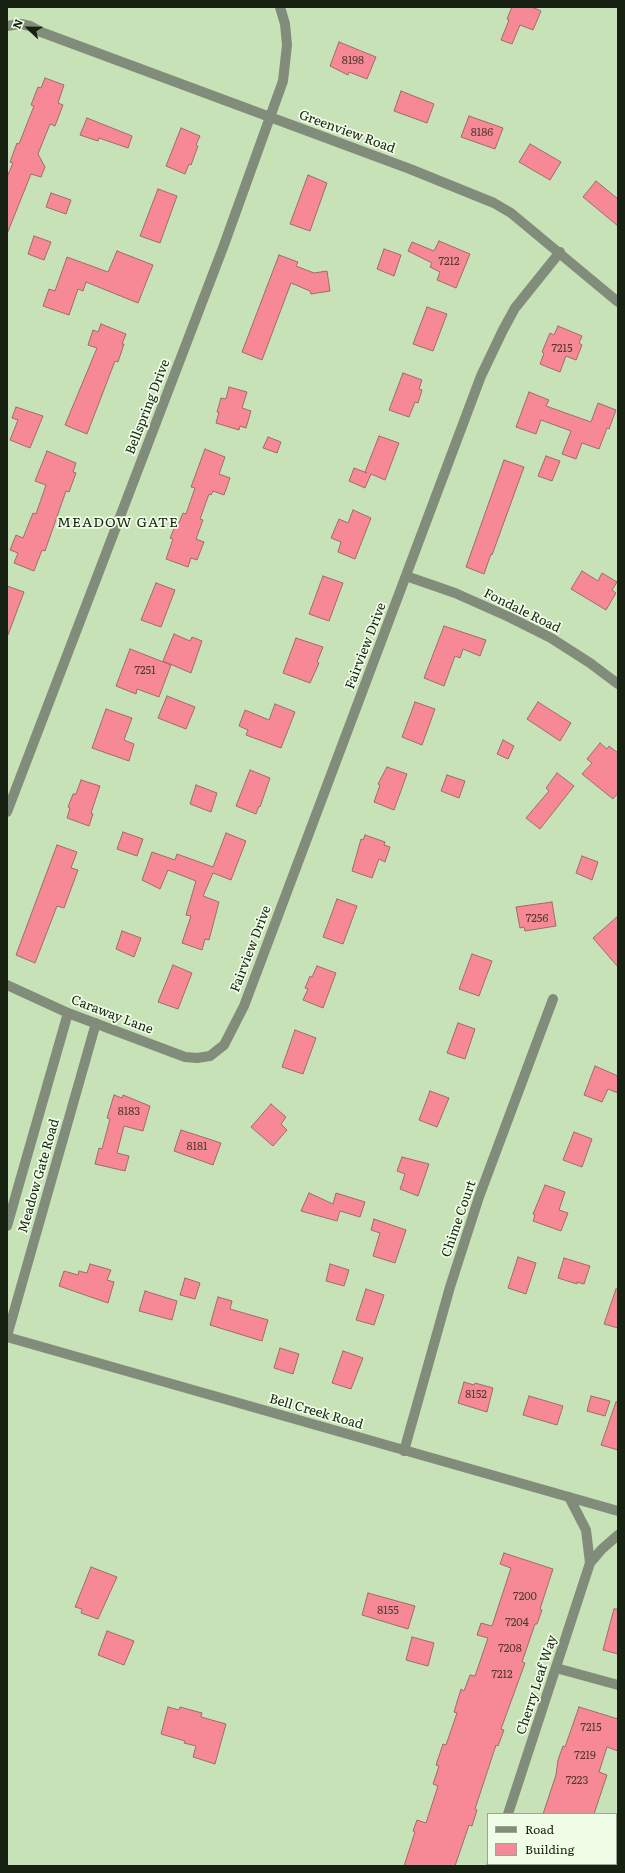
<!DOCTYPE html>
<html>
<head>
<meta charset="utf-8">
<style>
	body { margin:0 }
	#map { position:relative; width:625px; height:1873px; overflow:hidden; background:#c7e2b6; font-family:Literata,serif }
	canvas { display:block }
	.frame { position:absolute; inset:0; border:8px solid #172111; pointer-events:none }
	.legend { position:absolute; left:487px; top:1813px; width:130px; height:52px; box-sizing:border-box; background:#f0fee8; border:1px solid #99a692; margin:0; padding:5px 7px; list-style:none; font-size:12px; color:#172111 }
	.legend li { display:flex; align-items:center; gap:8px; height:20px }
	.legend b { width:20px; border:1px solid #99a692 }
	.north { position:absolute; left:8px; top:8px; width:40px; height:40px; -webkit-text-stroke:3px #f0fee8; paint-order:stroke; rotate:292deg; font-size:11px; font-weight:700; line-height:16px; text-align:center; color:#172111 }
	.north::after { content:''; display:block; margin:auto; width:14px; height:18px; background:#172111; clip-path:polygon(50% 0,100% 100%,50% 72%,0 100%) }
</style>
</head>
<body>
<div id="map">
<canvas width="625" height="1873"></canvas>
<div class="frame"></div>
<ul class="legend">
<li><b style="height:5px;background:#818c7a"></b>Road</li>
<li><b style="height:11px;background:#f78895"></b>Building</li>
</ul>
<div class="north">N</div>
</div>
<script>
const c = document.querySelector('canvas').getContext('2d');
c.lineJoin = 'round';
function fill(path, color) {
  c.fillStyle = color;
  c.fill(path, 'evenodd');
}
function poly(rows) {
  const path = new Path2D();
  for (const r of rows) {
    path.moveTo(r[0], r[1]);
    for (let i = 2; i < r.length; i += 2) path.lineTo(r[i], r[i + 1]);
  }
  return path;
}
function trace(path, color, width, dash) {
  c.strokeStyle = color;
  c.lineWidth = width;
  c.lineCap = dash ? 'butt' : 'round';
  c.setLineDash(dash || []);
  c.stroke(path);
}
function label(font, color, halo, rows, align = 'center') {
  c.font = font + ' Literata,serif';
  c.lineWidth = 3.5;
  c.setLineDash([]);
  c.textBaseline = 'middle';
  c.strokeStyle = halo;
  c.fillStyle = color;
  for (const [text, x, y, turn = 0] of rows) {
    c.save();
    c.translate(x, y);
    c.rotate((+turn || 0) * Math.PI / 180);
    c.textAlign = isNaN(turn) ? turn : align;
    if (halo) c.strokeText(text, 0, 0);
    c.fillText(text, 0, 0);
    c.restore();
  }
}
const building = poly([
	[512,7,532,7,541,11,533,30,520,25,512,44,501,40,509,20,507,19,512,7],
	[339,42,376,57,367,79,349,72,348,75,330,66,339,42],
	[45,78,64,85,58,103,63,105,55,126,50,124,38,154,45,167,41,177,31,174,7,234,7,177,13,163,10,162,17,143,19,144,34,106,31,105,38,87,41,88,45,78],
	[401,91,434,104,427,123,394,111,401,91],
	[469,116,503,128,495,149,461,137,469,116],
	[87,118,132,136,128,148,99,138,98,141,80,135,87,118],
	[181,128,200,136,196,145,198,146,191,165,189,164,185,174,166,166,181,128],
	[530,144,561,162,550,180,519,162,530,144],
	[308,175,327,183,310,231,290,224,308,175],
	[596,181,618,199,618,226,583,197,596,181],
	[158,189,177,196,160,243,140,236,158,189],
	[51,193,71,200,66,214,46,207,51,193],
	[34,236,51,242,44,260,28,254,34,236],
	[439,241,470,254,456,288,437,280,440,272,430,267,432,263,408,251,412,242,434,251,439,241],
	[384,249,401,255,394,276,377,269,384,249],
	[117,251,153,265,138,303,86,282,83,291,78,289,69,315,43,306,49,289,55,291,67,257,108,272,117,251],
	[279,255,298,262,296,266,314,273,327,271,330,291,311,294,310,291,291,283,262,360,242,352,279,255],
	[427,307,447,314,433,351,413,344,427,307],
	[101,324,126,334,122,344,124,344,118,362,115,361,87,434,65,425,97,348,88,345,93,330,98,332,101,324],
	[558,326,582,336,579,343,582,345,576,360,566,356,560,372,540,364,544,353,542,352,550,333,554,335,558,326],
	[403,373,422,380,419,389,422,390,418,403,415,402,409,417,389,410,403,373],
	[229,387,247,392,242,408,251,411,246,428,240,426,239,430,216,423,219,412,217,412,221,398,226,399,229,387],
	[529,392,549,400,546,406,591,422,598,403,616,410,609,429,607,428,599,449,582,443,576,459,562,454,571,431,541,420,536,434,516,427,529,392],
	[16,407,43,416,30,448,10,440,18,420,12,418,16,407],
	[379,436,399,443,385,480,371,474,365,488,349,481,354,468,367,473,365,472,379,436],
	[268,437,281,442,277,453,263,448,268,437],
	[205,449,225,457,219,474,230,478,224,495,213,491,211,495,209,494,200,519,203,520,196,539,204,542,197,560,191,558,188,567,166,559,173,539,170,538,176,524,178,525,183,513,186,514,195,488,191,487,205,449],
	[47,451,76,463,73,472,76,473,69,492,66,491,45,551,42,550,34,571,14,563,18,553,10,550,16,535,23,538,33,513,36,514,46,485,35,481,47,451],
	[546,456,560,461,552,481,538,476,546,456],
	[504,460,524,467,492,555,491,554,484,574,466,567,504,460],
	[353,510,371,518,355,559,338,552,341,542,331,538,339,519,348,523,353,510],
	[582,571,598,581,602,573,617,582,612,590,616,593,606,610,571,589,582,571],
	[323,576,343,583,329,621,309,614,323,576],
	[156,583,175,590,161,627,141,620,156,583],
	[7,586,24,592,8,635,7,635,7,586],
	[444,626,486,640,480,656,463,649,460,658,455,656,444,686,424,678,444,626],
	[174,634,190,641,192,637,202,641,191,673,163,661,174,634],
	[296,638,323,647,317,662,319,663,310,683,283,673,296,638],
	[130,649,171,665,159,697,137,689,136,694,116,686,130,649],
	[167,696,195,707,186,729,158,718,167,696],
	[415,702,435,709,422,745,402,737,415,702],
	[538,702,571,723,560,741,527,719,538,702],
	[275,704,295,712,281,748,246,735,248,730,239,726,245,710,269,720,275,704],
	[106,709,132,718,124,740,134,744,129,761,92,748,106,709],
	[503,740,514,746,508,759,497,754,503,740],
	[600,743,607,749,609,746,618,753,618,793,613,799,582,774,592,763,587,759,600,743],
	[387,767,407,774,394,810,374,802,380,785,378,784,387,767],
	[250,770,270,778,260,807,259,806,256,814,236,806,250,770],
	[557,773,574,786,540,829,526,818,549,791,546,788,557,773],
	[447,775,465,781,459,798,441,791,447,775],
	[81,780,100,786,91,813,93,814,89,826,67,818,70,808,68,807,73,794,76,794,81,780],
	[196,785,217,793,211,812,190,804,196,785],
	[123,832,143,839,137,856,117,849,123,832],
	[226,833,246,841,231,880,213,873,203,896,219,902,209,940,205,939,202,950,182,943,191,916,186,915,196,881,168,870,160,889,142,880,152,852,175,860,177,854,213,867,226,833],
	[365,835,385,842,384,845,390,847,385,862,379,859,372,878,352,871,361,839,363,840,365,835],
	[57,845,77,852,71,868,78,870,64,908,57,906,35,963,16,955,57,845],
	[582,856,598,862,592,880,576,873,582,856],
	[337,899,357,906,343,944,323,937,337,899],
	[552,902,556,926,525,931,524,927,520,928,516,907,552,902],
	[618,916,618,967,593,938,618,916],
	[122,931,141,938,134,957,116,949,122,931],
	[472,954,492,961,479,996,459,989,472,954],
	[173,965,192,973,178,1009,158,1002,173,965],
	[317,966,336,973,323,1008,303,1000,308,989,305,988,310,976,312,977,317,966],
	[458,1023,475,1029,465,1059,447,1053,458,1023],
	[295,1030,316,1038,303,1074,282,1067,295,1030],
	[595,1066,618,1076,618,1093,608,1089,602,1102,584,1095,595,1066],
	[430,1091,449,1098,437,1127,419,1120,430,1091],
	[114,1095,122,1098,123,1095,150,1106,143,1131,124,1126,117,1153,129,1156,125,1171,95,1164,99,1148,102,1149,110,1119,107,1118,114,1095],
	[271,1104,286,1117,281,1124,287,1130,273,1146,251,1127,271,1104],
	[181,1130,221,1143,213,1165,174,1151,181,1130],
	[574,1132,592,1139,582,1167,563,1160,574,1132],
	[402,1157,429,1164,418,1196,400,1189,405,1174,397,1171,402,1157],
	[545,1185,565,1192,559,1210,568,1213,561,1231,533,1221,535,1215,533,1214,545,1185],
	[309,1193,333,1204,336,1193,365,1202,360,1217,340,1211,337,1221,301,1211,309,1193],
	[374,1219,406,1230,395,1263,373,1256,380,1233,371,1230,374,1219],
	[518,1257,536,1263,526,1294,508,1288,518,1257],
	[564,1258,590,1266,584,1284,577,1282,577,1284,558,1278,564,1258],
	[90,1264,111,1270,107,1280,114,1282,108,1303,59,1286,64,1271,78,1275,79,1271,87,1273,90,1264],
	[330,1264,349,1270,344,1286,326,1281,330,1264],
	[185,1278,200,1283,195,1299,180,1295,185,1278],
	[366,1289,384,1295,374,1325,356,1320,366,1289],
	[616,1289,618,1289,618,1328,604,1324,616,1289],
	[145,1291,177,1301,172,1320,139,1311,145,1291],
	[218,1297,232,1301,230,1309,268,1320,262,1341,210,1325,218,1297],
	[280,1348,299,1354,293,1374,274,1368,280,1348],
	[343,1351,363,1358,351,1389,332,1383,343,1351],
	[464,1382,474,1385,475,1383,493,1388,487,1412,458,1403,464,1382],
	[529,1396,563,1406,557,1425,523,1415,529,1396],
	[591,1396,610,1401,605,1416,587,1411,591,1396],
	[616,1402,618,1402,618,1450,601,1445,616,1402],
	[504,1553,553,1569,540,1609,542,1610,537,1624,535,1624,522,1662,525,1663,501,1729,504,1730,498,1746,496,1745,475,1809,477,1810,472,1826,469,1825,455,1866,404,1866,415,1832,413,1831,417,1820,426,1823,438,1786,433,1784,439,1766,436,1765,443,1744,446,1745,457,1713,454,1712,461,1689,464,1691,470,1675,475,1676,488,1638,477,1635,481,1623,492,1626,511,1568,500,1564,504,1553],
	[91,1567,117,1577,98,1619,81,1613,82,1609,75,1607,91,1567],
	[368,1593,415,1606,408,1629,362,1615,368,1593],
	[614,1609,618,1609,618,1654,603,1650,614,1609],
	[107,1631,134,1641,124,1665,98,1655,107,1631],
	[412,1637,434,1643,428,1666,406,1660,412,1637],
	[168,1707,179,1710,180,1707,202,1713,201,1717,226,1724,215,1764,193,1757,196,1746,184,1743,185,1741,161,1734,168,1707],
	[579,1707,618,1719,618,1751,607,1747,599,1772,607,1775,594,1814,543,1814,556,1775,558,1760,563,1746,565,1747,579,1707]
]);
const minor = poly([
	[7,26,21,24,30,26,41,32,410,169,494,203,511,213,618,302],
	[406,576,455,593,509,617,551,638,590,663,618,684],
	[7,812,224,245,283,81,287,45,285,24,280,7],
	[7,985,68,1013,185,1057,197,1058,210,1056,224,1045,244,1006,481,376,503,330,515,308,560,252],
	[7,1226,68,1013],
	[7,1336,96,1023],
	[404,1451,450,1287,479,1197,553,999],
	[569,1497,586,1530,590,1563],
	[556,1668,618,1685],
	[508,1814,590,1563,602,1549,618,1535],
	[491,1866,492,1864]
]);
const tertiary = poly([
	[7,1337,618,1511]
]);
const numberNames = [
	["8198",353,61],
	["8186",482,133],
	["7212",449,262],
	["7215",562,349],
	["7251",145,671],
	["7256",537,919],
	["8183",129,1112],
	["8181",197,1147],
	["8152",476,1395],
	["7200",525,1597],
	["8155",388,1611],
	["7204",517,1623],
	["7208",510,1649],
	["7212",502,1675],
	["7215",591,1728],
	["7219",585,1756],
	["7223",577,1781]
];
const streetNames = [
	["Greenview Road",347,132,20],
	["Bellspring Drive",148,407,-69],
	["Fondale Road",522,611,26],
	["Fairview Drive",366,646,-69],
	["Fairview Drive",251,949,-69],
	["Caraway Lane",112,1015,21],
	["Meadow Gate Road",39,1176,-74],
	["Chime Court",459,1219,-71],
	["Bell Creek Road",316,1412,16],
	["Cherry Leaf Way",537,1685,-72]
];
const neighbourhoodNames = [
	["MEADOW GATE",118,523]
];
fill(building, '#f78895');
trace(building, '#9e6b6f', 1);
trace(minor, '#818c7a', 10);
trace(tertiary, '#818c7a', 10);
label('11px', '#4f3b32', null, numberNames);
label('13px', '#172111', '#f0fee8', streetNames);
c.letterSpacing = '1px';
label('14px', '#172111', '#f0fee8', neighbourhoodNames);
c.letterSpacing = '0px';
</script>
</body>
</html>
